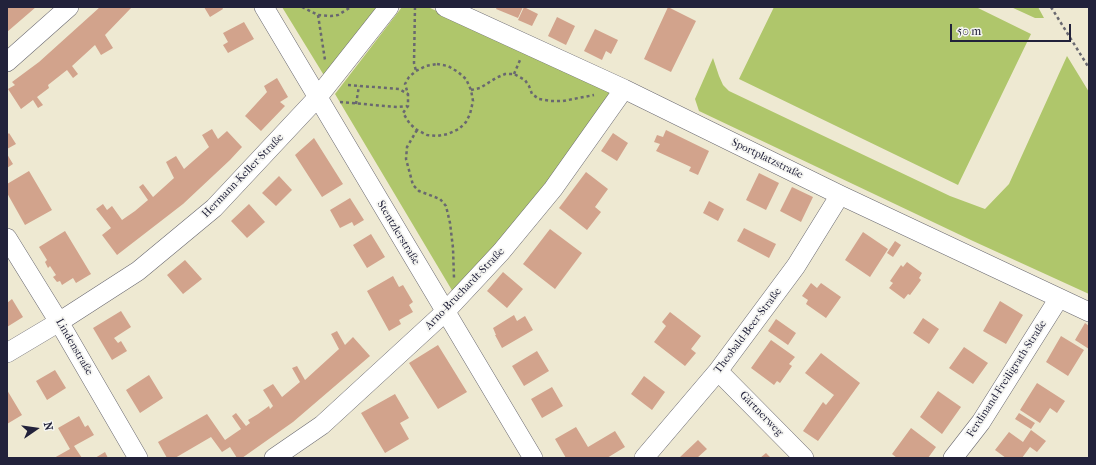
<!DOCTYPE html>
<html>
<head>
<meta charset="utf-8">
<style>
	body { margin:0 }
	#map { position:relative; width:1096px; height:465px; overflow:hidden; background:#eee9d2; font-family:"IM FELL French Canon",serif }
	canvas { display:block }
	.frame { position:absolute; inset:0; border:8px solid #22223b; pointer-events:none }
	.north { position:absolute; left:16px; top:409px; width:40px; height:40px; -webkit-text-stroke:3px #f6f6f2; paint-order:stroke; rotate:77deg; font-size:11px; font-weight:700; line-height:16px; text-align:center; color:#22223b }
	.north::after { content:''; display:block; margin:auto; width:14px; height:18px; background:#22223b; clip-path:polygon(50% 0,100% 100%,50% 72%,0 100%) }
	.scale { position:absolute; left:950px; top:24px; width:121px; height:18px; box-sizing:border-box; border:2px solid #22223b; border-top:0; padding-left:5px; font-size:12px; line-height:14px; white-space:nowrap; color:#22223b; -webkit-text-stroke:3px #f6f6f2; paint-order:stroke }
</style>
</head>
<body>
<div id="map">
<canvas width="1096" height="465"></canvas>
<div class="frame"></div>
<div class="north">N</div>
<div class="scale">50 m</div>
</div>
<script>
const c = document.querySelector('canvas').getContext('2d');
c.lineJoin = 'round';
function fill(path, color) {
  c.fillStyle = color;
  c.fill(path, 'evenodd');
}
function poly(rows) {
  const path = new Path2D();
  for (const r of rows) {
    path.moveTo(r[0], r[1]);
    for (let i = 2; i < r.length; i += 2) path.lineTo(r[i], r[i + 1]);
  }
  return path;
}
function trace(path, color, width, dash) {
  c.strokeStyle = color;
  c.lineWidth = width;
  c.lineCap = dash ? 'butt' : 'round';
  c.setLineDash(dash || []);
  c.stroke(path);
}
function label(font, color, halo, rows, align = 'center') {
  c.font = font + ' "IM FELL French Canon",serif';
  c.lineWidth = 3.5;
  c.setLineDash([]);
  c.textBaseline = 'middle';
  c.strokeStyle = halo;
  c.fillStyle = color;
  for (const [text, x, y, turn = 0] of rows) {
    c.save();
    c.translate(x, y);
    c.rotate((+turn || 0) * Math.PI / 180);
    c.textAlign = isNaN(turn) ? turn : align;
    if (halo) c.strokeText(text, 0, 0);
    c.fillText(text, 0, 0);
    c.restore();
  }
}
const green = poly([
	[282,7,379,7,325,77],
	[402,7,428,7,614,94,540,198,453,292,335,94],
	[774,7,976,7,1031,34,958,185,739,79],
	[1011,7,1038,7,1044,18,1035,18],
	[1067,56,1089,92,1089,294,973,241,699,111,695,99,713,58,719,76,723,85,729,91,950,196,985,209,1009,184]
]);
const building = poly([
	[7,7,36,7,7,32],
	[100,7,132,7,105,35,113,48,101,55,95,45,72,66,78,74,73,78,67,70,48,85,49,88,37,97,43,105,38,108,33,100,21,109,8,89,15,85,12,82,39,62],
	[204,7,222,7,223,9,210,17],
	[497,7,523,7,518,18,496,9],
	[524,7,538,14,532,26,518,20],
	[668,7,696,21,671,72,644,59],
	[557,17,575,26,566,45,548,36],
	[244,22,254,39,228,53,223,45,228,42,223,33],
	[595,29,618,40,611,54,606,51,602,60,584,51],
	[277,78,288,97,280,102,285,106,261,131,245,116,267,92,264,86],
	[212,129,218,139,227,131,242,147,230,160,183,204,117,255,102,235,111,228,96,209,103,204,107,210,112,206,122,220,135,211,148,200,139,187,143,184,153,197,174,178,166,162,176,156,184,169,209,147,202,135],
	[666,130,709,151,698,175,689,171,691,167,656,151,660,144,654,142,657,135,663,137],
	[9,133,16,144,7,149,7,135],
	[613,133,628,143,617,161,601,151],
	[314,138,343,184,322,197,295,155],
	[7,154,13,164,7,168],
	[29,171,52,210,25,225,7,193,7,184],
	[586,172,608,189,595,207,601,212,587,230,559,208],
	[759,173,779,183,766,210,746,200],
	[279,176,292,190,276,206,262,193],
	[792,187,813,197,801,222,780,211],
	[350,198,364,220,354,226,352,222,340,228,330,210],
	[709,201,724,209,718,221,703,213],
	[249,204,265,222,247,238,231,221],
	[744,228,776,244,769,258,737,241],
	[550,229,582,253,555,289,523,264],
	[65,231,91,274,76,283,73,278,62,285,60,281,57,282,53,277,56,275,50,266,48,268,45,262,47,260,39,247],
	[863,232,888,249,870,277,845,260],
	[371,234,385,257,367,268,353,245],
	[895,241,901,245,893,257,887,253],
	[185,260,202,279,183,294,167,275],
	[907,262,922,273,919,278,921,280,910,295,908,294,904,299,889,288,893,283,890,281,901,265,903,267],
	[503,272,523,289,507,308,487,291],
	[393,276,399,287,403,285,413,302,409,305,413,312,399,320,401,324,389,331,367,291],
	[811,283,817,288,821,283,841,297,826,318,806,304,808,300,802,296],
	[12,299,23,317,7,327,7,303],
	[1000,301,1023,315,1006,344,983,331],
	[121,311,131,327,114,338,118,343,121,341,127,351,112,360,93,328],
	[670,312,701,336,691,349,696,353,685,366,654,342,666,326,662,322],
	[514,315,517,321,525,316,533,330,502,348,495,335,496,335,493,328],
	[923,318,939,329,929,344,913,333],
	[776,319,796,333,788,345,768,331],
	[1085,323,1089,326,1089,349,1075,340],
	[337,331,345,345,353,337,370,356,293,422,242,458,237,458,230,447,222,452,211,437,175,458,167,458,158,442,207,414,225,440,241,429,232,416,236,413,246,426,250,423,248,420,258,414,269,406,270,409,273,406,263,390,273,384,282,397,300,382,292,368,297,366,305,380,339,349,331,334],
	[1061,336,1084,350,1068,376,1046,362],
	[771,340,795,357,789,364,792,366,780,383,777,381,774,385,751,368],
	[438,345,467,392,438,409,409,363],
	[964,347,988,363,973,384,949,368],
	[537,351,549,371,524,386,512,366],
	[821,353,860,383,818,441,803,431,823,402,826,405,834,395,805,373],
	[55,370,66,388,47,400,36,381],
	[149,375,163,398,140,413,126,390],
	[644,376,665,392,652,410,631,394],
	[1037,383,1065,401,1057,413,1050,408,1040,423,1020,410],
	[552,387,563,406,542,418,531,399],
	[7,390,22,415,7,424],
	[938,391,961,407,942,434,920,417],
	[395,394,409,418,400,423,409,439,385,453,361,413],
	[1019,413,1035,423,1031,429,1015,419],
	[79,416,85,427,88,425,94,435,74,446,82,458,54,458,70,449,58,428],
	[576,427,588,447,615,431,625,447,607,458,566,458,555,439],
	[911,428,936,447,928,458,897,458,892,454],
	[1031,430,1046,441,1037,452,1030,447,1022,458,1006,458,995,450,1009,432,1023,442],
	[698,440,707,449,697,458,679,458],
	[105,452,108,458,95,458],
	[766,453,771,458,760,458]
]);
const path = poly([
	[302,7,318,15,331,16,338,15,351,7],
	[415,7,414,63,416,71],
	[1051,7,1089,68],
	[318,15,325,60],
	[437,64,448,66,458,72,466,79,471,90,473,101,470,114,466,122,459,129,448,134,437,136,427,135,417,130,410,124,403,113,408,106,408,94,405,84,409,77,416,71,426,66,437,64],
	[514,74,520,60],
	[348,85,399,89,408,94],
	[471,90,480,88,496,78,505,74,514,74,525,80,529,86,532,94,539,99,551,101,563,101,594,95],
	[340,102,397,107,407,106],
	[356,104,359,86],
	[417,130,407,147,406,159,413,185,419,191,440,199,446,206,450,223,453,248,454,278]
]);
const street = poly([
	[264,7,533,458],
	[445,7,624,89,840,195,1089,312],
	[7,62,69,7],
	[7,238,59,322,138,458],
	[7,353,59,322,138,271,214,208,317,98,389,7],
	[718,371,804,458],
	[274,458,322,425,445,312,501,252,553,189,624,89],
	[644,458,718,371,796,266,840,195],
	[953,458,981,422,1059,298]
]);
const streetNames = [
	["Sportplatzstraße",767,159,26],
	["Hermann-Keller-Straße",243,176,-46],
	["Stentzlerstraße",398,233,59],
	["Arno-Bruchardt-Straße",465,289,-46],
	["Theobald-Beer-Straße",748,331,-53],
	["Lindenstraße",74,347,60],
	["Ferdinand-Freiligrath-Straße",1007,379,-57],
	["Gärtnerweg",761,414,46]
];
fill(green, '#afc66b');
fill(building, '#d2a38c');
trace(street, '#696870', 20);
trace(path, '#696870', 2.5, [3, 3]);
trace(street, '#fff', 19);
label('11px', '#22223b', '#f6f6f2', streetNames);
</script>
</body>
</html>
